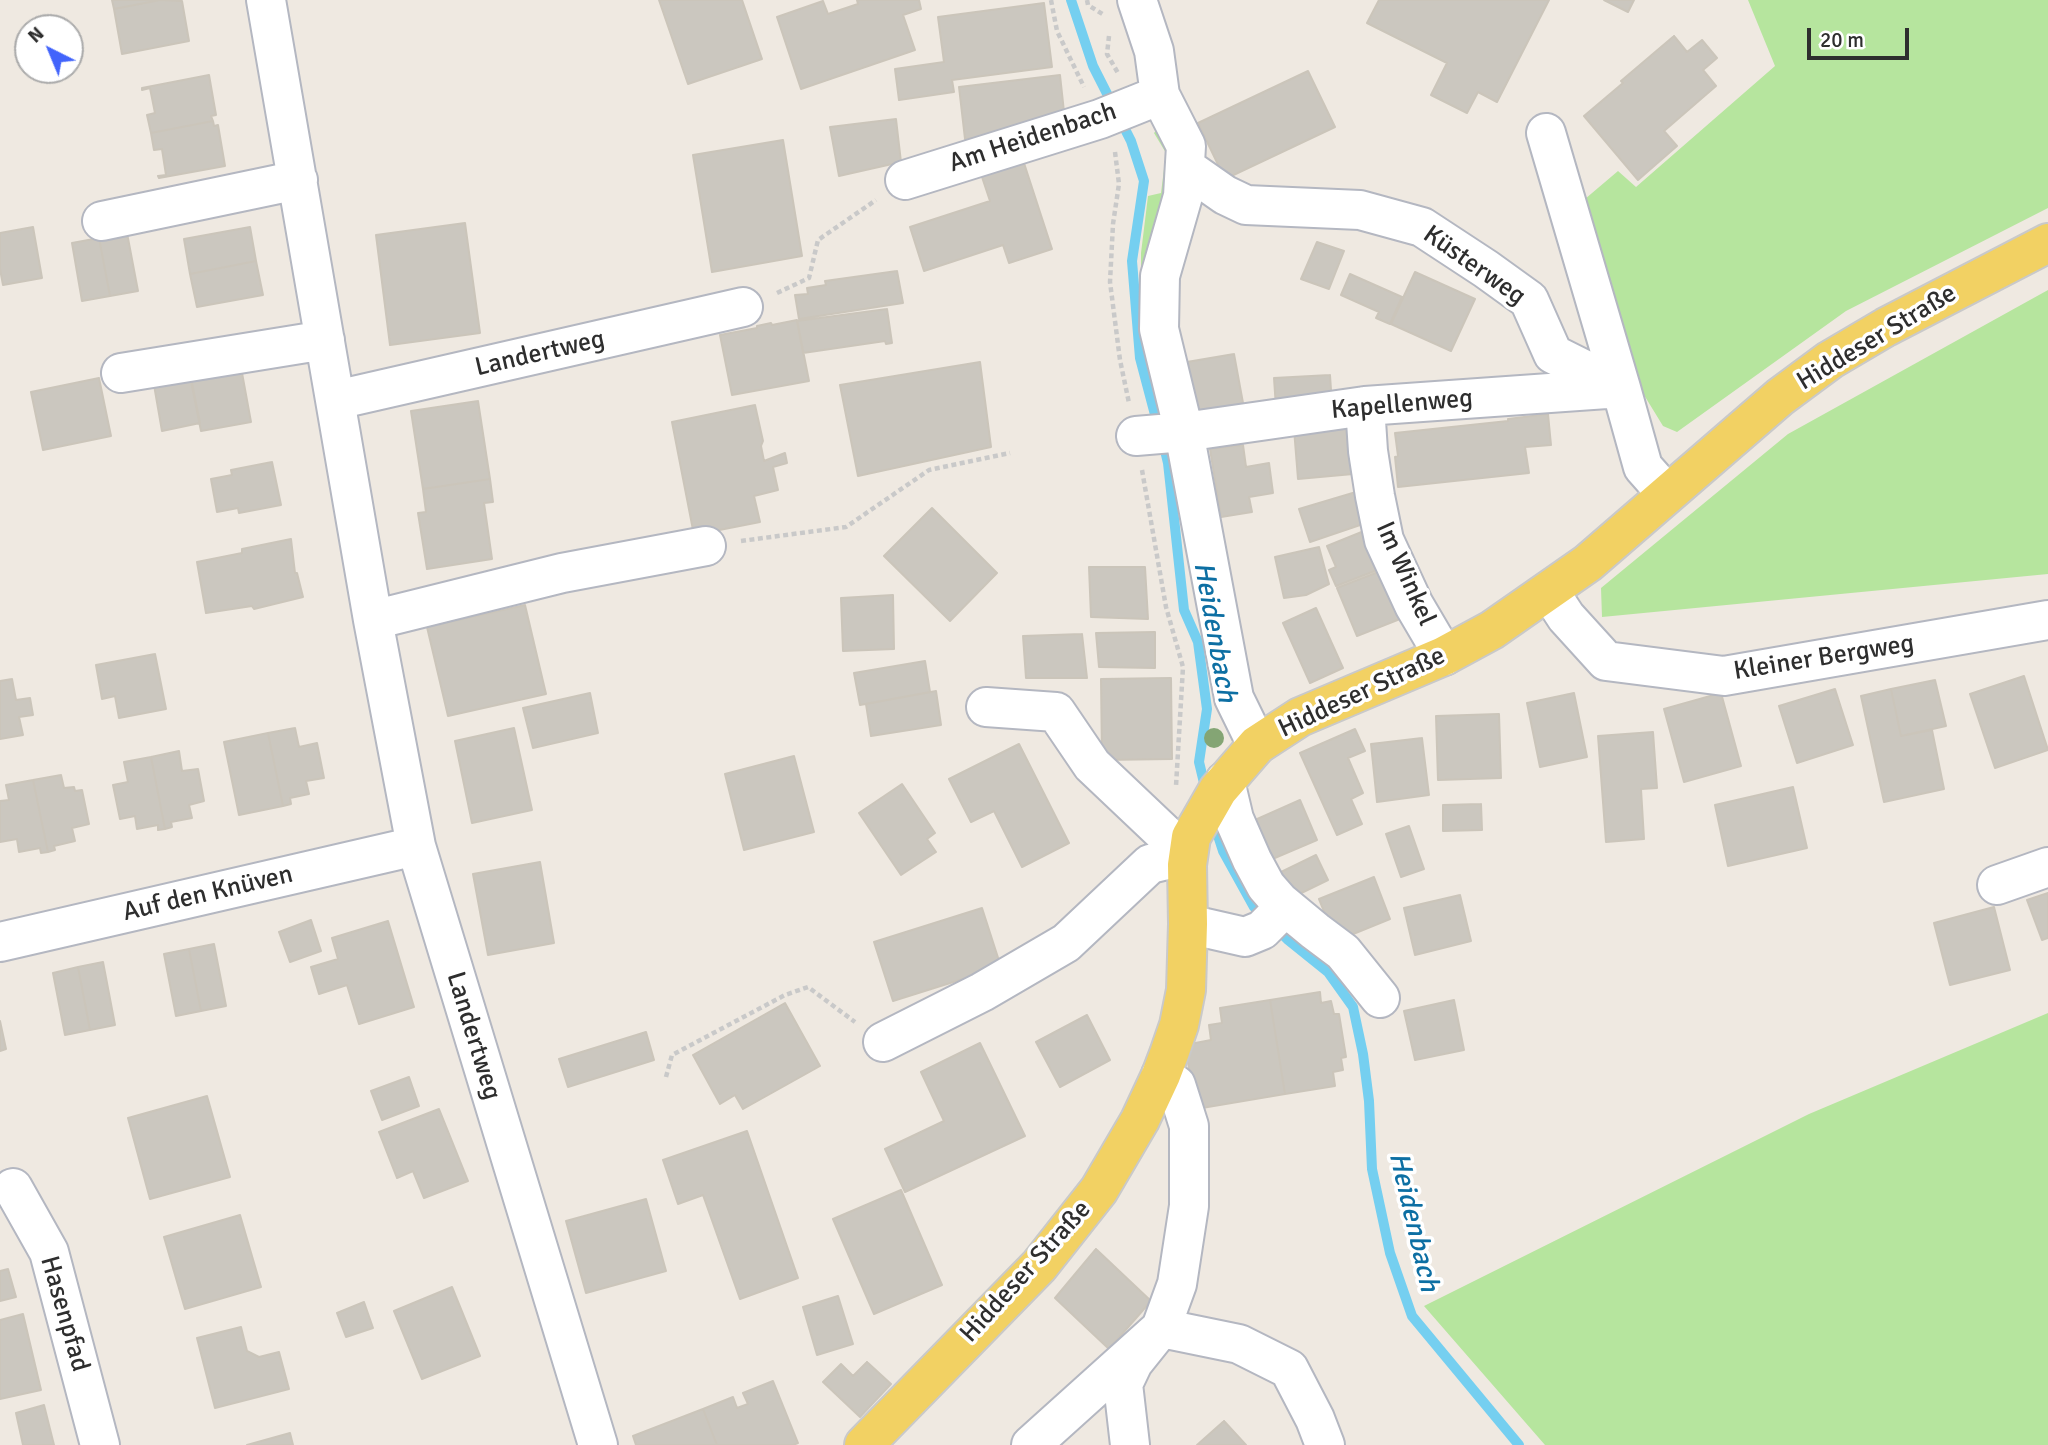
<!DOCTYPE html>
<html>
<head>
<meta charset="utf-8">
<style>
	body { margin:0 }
	#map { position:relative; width:2048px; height:1445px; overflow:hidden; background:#efe9e1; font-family:Signika,sans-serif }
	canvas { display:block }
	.north { position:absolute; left:14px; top:14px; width:70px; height:70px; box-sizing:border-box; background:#fff; border:2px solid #ababab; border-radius:50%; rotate:317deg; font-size:19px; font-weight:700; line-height:28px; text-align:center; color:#2e2e2e }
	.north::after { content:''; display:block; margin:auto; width:24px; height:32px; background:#4264fb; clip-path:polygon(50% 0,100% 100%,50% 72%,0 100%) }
	.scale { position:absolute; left:1807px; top:28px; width:102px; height:32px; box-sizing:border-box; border:4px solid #2e2e2e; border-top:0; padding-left:9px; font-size:21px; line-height:24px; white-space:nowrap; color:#2e2e2e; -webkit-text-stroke:5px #fff; paint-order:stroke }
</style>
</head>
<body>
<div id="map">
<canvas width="2048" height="1445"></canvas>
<div class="north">N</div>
<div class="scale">20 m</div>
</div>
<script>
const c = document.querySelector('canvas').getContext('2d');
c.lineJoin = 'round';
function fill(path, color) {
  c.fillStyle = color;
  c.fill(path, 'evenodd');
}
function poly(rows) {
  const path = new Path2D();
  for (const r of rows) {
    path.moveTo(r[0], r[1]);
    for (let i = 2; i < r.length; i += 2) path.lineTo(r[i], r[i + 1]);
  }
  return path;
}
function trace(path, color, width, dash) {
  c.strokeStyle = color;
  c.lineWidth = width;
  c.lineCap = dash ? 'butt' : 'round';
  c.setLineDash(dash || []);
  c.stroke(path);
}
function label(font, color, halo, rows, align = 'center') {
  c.font = font + ' Signika,sans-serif';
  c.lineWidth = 7;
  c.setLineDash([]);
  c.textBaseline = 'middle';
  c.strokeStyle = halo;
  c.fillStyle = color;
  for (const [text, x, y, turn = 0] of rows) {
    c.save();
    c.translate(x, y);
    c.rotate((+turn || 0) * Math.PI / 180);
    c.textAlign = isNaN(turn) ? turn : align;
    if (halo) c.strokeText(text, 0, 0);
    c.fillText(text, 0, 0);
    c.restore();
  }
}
const green = poly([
	[1748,0,2048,0,2048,208,1846,311,1677,432,1663,426,1633,377,1585,199,1618,171,1636,187,1775,66],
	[1162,124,1177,151,1141,286,1141,253,1148,196,1161,193,1166,153,1154,133],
	[2048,290,2048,574,1602,617,1601,588,1788,434],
	[2048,1013,2048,1445,1545,1445,1424,1306,1809,1114]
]);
const stream = poly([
	[1071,0,1093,66,1131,141,1144,181,1132,261,1140,358,1158,426],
	[1163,442,1168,463,1184,610,1198,642,1207,709,1199,762,1206,791],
	[1213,820,1223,851,1254,907,1287,939,1328,972,1353,1007,1363,1054,1369,1101,1372,1169,1390,1253,1412,1316,1519,1445]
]);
const building = poly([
	[112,0,160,0,114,9,112,0],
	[160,0,182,1,189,41,122,54,114,9,160,0],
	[659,0,742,0,762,59,688,84,659,0],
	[857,0,919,0,921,9,903,15,915,50,801,89,777,17,823,1,828,14,858,4,857,0],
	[1379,0,1549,0,1497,102,1478,92,1467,113,1431,95,1447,63,1367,23,1379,0],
	[1604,0,1634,0,1628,12,1604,0],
	[1044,3,1052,67,952,80,954,92,899,100,895,69,944,62,938,17,1044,3],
	[1674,36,1687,52,1702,40,1717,58,1703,70,1716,86,1664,131,1677,146,1638,180,1584,116,1623,83,1621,81,1674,36],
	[1308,71,1335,127,1225,179,1198,123,1308,71],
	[209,75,216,115,211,116,213,121,151,133,147,115,155,113,150,88,142,90,142,88,209,75],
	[1060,75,1065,121,1010,127,1011,133,965,139,959,87,1060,75],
	[896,119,901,162,839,176,830,127,896,119],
	[213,121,214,126,218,125,225,166,159,178,158,176,166,175,162,149,154,150,151,133,213,121],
	[783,140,802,256,712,272,693,155,783,140],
	[1023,160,1052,249,1009,263,1003,245,924,271,910,227,990,201,981,174,1023,160],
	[465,223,480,333,390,345,376,235,465,223],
	[33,227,42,278,3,285,0,269,0,233,33,227],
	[250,227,256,261,190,274,184,239,250,227],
	[127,233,138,291,110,296,99,238,127,233],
	[99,238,110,296,82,301,72,243,99,238],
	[1317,242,1344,251,1329,289,1301,279,1317,242],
	[256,261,263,295,197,307,190,274,256,261],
	[897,271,903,303,799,319,795,295,808,294,807,288,826,285,825,281,897,271],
	[1415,272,1475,299,1451,351,1391,324,1415,272],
	[1350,274,1402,297,1390,324,1376,318,1379,312,1341,295,1350,274],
	[887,309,892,343,886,344,885,341,803,353,797,321,887,309],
	[797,320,809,381,732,395,720,335,757,328,757,326,771,323,772,325,797,320],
	[1234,354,1243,403,1191,413,1181,363,1234,354],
	[240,362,251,422,201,431,189,371,240,362],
	[980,362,991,447,858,476,840,385,980,362],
	[1330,375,1332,405,1276,408,1274,378,1330,375],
	[99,378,111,436,43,450,31,392,99,378],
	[191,378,200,423,162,431,154,385,191,378],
	[478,401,490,479,423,489,411,411,478,401],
	[755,405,763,441,761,446,764,461,785,453,787,463,773,467,778,490,754,496,760,522,694,535,672,422,755,405],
	[1548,414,1551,445,1525,447,1529,473,1398,487,1395,457,1398,456,1395,433,1508,421,1508,419,1548,414],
	[1349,424,1353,474,1298,479,1294,429,1349,424],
	[1243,445,1246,467,1269,463,1273,493,1249,497,1252,512,1221,517,1210,449,1243,445],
	[272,462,281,505,239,513,238,508,217,512,211,479,232,475,231,470,272,462],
	[490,479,493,502,484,503,492,559,427,569,418,513,426,512,423,489,490,479],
	[1356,492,1366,523,1310,542,1299,509,1356,492],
	[932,508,997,573,950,621,884,556,932,508],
	[1369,529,1385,567,1336,586,1329,570,1336,567,1327,546,1369,529],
	[291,539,295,573,297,573,303,597,254,609,252,606,206,613,197,562,242,553,242,549,291,539],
	[1319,547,1329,584,1306,595,1284,598,1275,557,1319,547],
	[1089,567,1145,567,1148,619,1091,617,1089,567],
	[1386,569,1405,617,1357,636,1337,588,1386,569],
	[893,595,894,649,843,651,841,598,893,595],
	[525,605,546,694,448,716,427,627,525,605],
	[1316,608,1343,668,1310,683,1283,623,1316,608],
	[1155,632,1155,668,1099,667,1096,633,1155,632],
	[1082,634,1087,678,1026,678,1023,636,1082,634],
	[155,654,166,709,119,718,115,696,102,699,96,665,155,654],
	[925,661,930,692,860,705,854,673,925,661],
	[2024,676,2048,750,1995,768,1970,694,2024,676],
	[1171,678,1172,759,1102,760,1101,679,1171,678],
	[12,679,16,700,30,698,33,715,19,717,23,735,0,739,0,681,12,679],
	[1935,680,1946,726,1901,736,1891,689,1935,680],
	[1835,689,1853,745,1797,763,1779,706,1835,689],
	[1891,689,1901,736,1932,730,1944,789,1884,802,1861,696,1891,689],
	[936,691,941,725,871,736,866,704,936,691],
	[590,693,598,733,533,748,523,708,590,693],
	[1574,693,1587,757,1540,767,1527,703,1574,693],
	[1721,693,1741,766,1684,782,1664,709,1721,693],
	[1499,714,1501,778,1438,780,1436,716,1499,714],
	[295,728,299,747,317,743,324,778,306,781,309,794,290,798,291,804,283,806,268,733,295,728],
	[514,728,532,810,472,823,455,741,514,728],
	[1355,729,1365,751,1348,758,1363,793,1351,799,1362,824,1337,835,1300,753,1355,729],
	[1653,732,1657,788,1641,789,1644,839,1606,842,1598,736,1653,732],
	[268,733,283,806,239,815,224,742,268,733],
	[1422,738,1429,795,1377,802,1371,744,1422,738],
	[1019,744,1069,843,1022,867,994,811,971,822,949,779,1019,744],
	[179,751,182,771,198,769,204,801,189,805,192,818,171,822,172,827,165,829,151,757,179,751],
	[794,756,814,832,744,850,725,774,794,756],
	[151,757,165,829,158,830,158,825,137,829,135,816,120,819,113,785,128,782,124,762,151,757],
	[61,775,64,788,74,787,75,791,82,790,89,824,72,828,75,841,54,846,55,850,48,852,33,780,61,775],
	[33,780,48,852,41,853,40,848,19,852,17,839,0,842,0,801,9,800,6,785,33,780],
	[902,784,935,833,927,839,936,852,901,875,859,813,902,784],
	[1793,787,1807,848,1728,866,1715,805,1793,787],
	[1300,800,1317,840,1263,863,1246,824,1300,800],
	[1481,804,1482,830,1443,831,1443,805,1481,804],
	[1409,826,1424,869,1401,877,1386,834,1409,826],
	[1316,855,1328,880,1289,899,1277,874,1316,855],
	[540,862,554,943,488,955,473,874,540,862],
	[1374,877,1390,919,1336,941,1319,899,1374,877],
	[2048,893,2048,938,2042,940,2027,900,2048,893],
	[1460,895,1471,941,1415,955,1404,908,1460,895],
	[1994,907,2010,970,1950,985,1934,923,1994,907],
	[982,908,1001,967,893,1001,874,942,982,908],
	[311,920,321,951,290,962,279,932,311,920],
	[388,921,414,1007,359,1024,347,985,319,994,311,967,338,959,332,938,388,921],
	[214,944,226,1006,201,1011,189,949,214,944],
	[189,949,201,1011,176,1016,164,954,189,949],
	[103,962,115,1025,90,1030,78,967,103,962],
	[78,967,90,1030,65,1035,53,973,78,967],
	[1320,992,1321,1003,1331,1001,1334,1014,1339,1014,1346,1057,1341,1058,1343,1070,1333,1072,1335,1086,1285,1094,1270,1000,1320,992],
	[1270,1000,1285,1094,1196,1109,1185,1045,1211,1040,1209,1025,1222,1023,1220,1008,1270,1000],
	[1454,1000,1464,1050,1415,1060,1404,1011,1454,1000],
	[785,1003,820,1066,743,1109,735,1095,720,1104,693,1055,785,1003],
	[1087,1015,1110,1060,1060,1087,1036,1042,1087,1015],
	[0,1021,6,1049,0,1051,0,1021],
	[646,1032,654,1060,568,1087,559,1059,646,1032],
	[980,1043,1025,1136,905,1192,885,1149,944,1121,921,1072,980,1043],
	[409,1077,419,1106,382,1120,371,1091,409,1077],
	[207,1096,230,1177,150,1199,128,1118,207,1096],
	[439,1109,468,1181,424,1198,413,1171,397,1178,379,1132,439,1109],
	[747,1131,798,1278,740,1299,703,1195,678,1204,663,1160,747,1131],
	[901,1190,942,1285,874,1314,833,1219,901,1190],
	[646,1199,666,1271,586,1293,566,1221,646,1199],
	[240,1215,261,1287,185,1309,164,1237,240,1215],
	[1096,1249,1151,1301,1109,1349,1055,1298,1096,1249],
	[8,1269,16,1297,0,1301,0,1271,8,1269],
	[452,1287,480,1356,422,1379,394,1311,452,1287],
	[838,1296,853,1344,817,1355,803,1307,838,1296],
	[364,1302,373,1328,346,1337,337,1313,364,1302],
	[23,1314,41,1390,0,1399,0,1320,23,1314],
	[241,1327,247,1351,259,1357,279,1352,289,1389,215,1408,197,1338,241,1327],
	[867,1362,891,1384,860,1417,823,1382,841,1364,853,1376,867,1362],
	[773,1381,798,1443,793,1445,717,1445,703,1409,733,1397,737,1408,748,1404,743,1393,773,1381],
	[44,1405,54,1445,23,1445,16,1413,44,1405],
	[703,1409,717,1445,636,1445,633,1436,703,1409],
	[1224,1421,1246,1445,1197,1445,1224,1421],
	[290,1433,293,1445,247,1445,290,1433]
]);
const path = poly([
	[1051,0,1057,31,1084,87],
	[1087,0,1088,5,1104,15],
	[1109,36,1107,54,1118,73],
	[1115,152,1119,184,1113,224,1110,282,1120,360,1129,403],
	[777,293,809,278,818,240,876,200],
	[1142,470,1166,607,1183,667,1176,786],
	[741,541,846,527,929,470,1010,453],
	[666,1077,672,1055,785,995,808,987,855,1022]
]);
const minor = poly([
	[266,0,373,620,416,846,598,1445],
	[1137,0,1154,51,1160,95,1186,146,1183,196,1160,276,1159,329,1184,432,1234,698,1257,745],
	[1185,167,1225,195,1246,205,1360,210,1422,227,1486,269,1529,300,1553,354,1621,388,1643,467,1666,493],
	[905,180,1100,119,1160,95],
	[102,221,298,180],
	[121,373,325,340],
	[336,400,743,307],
	[1365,406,1368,451,1375,496,1384,540,1414,605,1444,656],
	[1136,436,1184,432,1365,406,1621,388,1546,133],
	[1549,591,1566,617,1606,661,1724,676,2048,620],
	[373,620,562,573,706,546],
	[986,707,1056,712,1092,765,1187,855],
	[1225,781,1234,819,1252,860,1266,886,1280,902,1315,931,1343,952,1380,998],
	[1997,885,2048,867],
	[1188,924,1245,937,1262,930,1276,916,1280,902],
	[0,942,416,846],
	[883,1042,982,992,1066,943,1150,864,1187,855],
	[13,1188,49,1252,100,1445],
	[1031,1445,1161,1328,1177,1284,1189,1206,1189,1126,1176,1085,1161,1075],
	[1130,1445,1123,1384,1133,1363,1161,1328,1239,1344,1289,1369,1315,1419,1325,1445]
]);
const major = poly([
	[864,1445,1039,1266,1099,1190,1140,1120,1161,1075,1169,1054,1179,1025,1186,990,1188,924,1187,865,1191,837,1218,790,1257,745,1300,717,1444,656,1492,630,1588,563,1780,397,1830,360,1886,327,2048,243]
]);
const trees = [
	[1214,738]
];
const streetNames = [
	["Am Heidenbach",1033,138,-18],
	["Küsterweg",1474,266,35],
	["Hiddeser Straße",1877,338,-31],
	["Landertweg",540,354,-13],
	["Kapellenweg",1402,405,-5],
	["Im Winkel",1405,574,66],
	["Kleiner Bergweg",1824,658,-9],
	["Hiddeser Straße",1362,693,-25],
	["Auf den Knüven",208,894,-13],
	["Landertweg",473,1036,73],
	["Hiddeser Straße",1026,1272,-48],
	["Hasenpfad",64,1314,74]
];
const waterNames = [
	["Heidenbach",1214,632,80],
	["Heidenbach",1413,1222,77]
];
fill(green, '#b6e59e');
trace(stream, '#75cff0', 10);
fill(building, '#cbc7bf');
trace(building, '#cbc5ba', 2);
trace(minor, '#b4b7c1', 42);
trace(major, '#c9c9c9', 42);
trace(path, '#c9c9c9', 4.5, [5, 3.5]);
trace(minor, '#fff', 38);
trace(major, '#f2d163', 38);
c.fillStyle = '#84a574';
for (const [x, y] of trees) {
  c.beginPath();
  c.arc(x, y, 10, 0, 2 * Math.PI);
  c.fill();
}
label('26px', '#2e2e2e', '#fff', streetNames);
label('italic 28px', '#0d6fa3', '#fff', waterNames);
</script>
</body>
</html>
